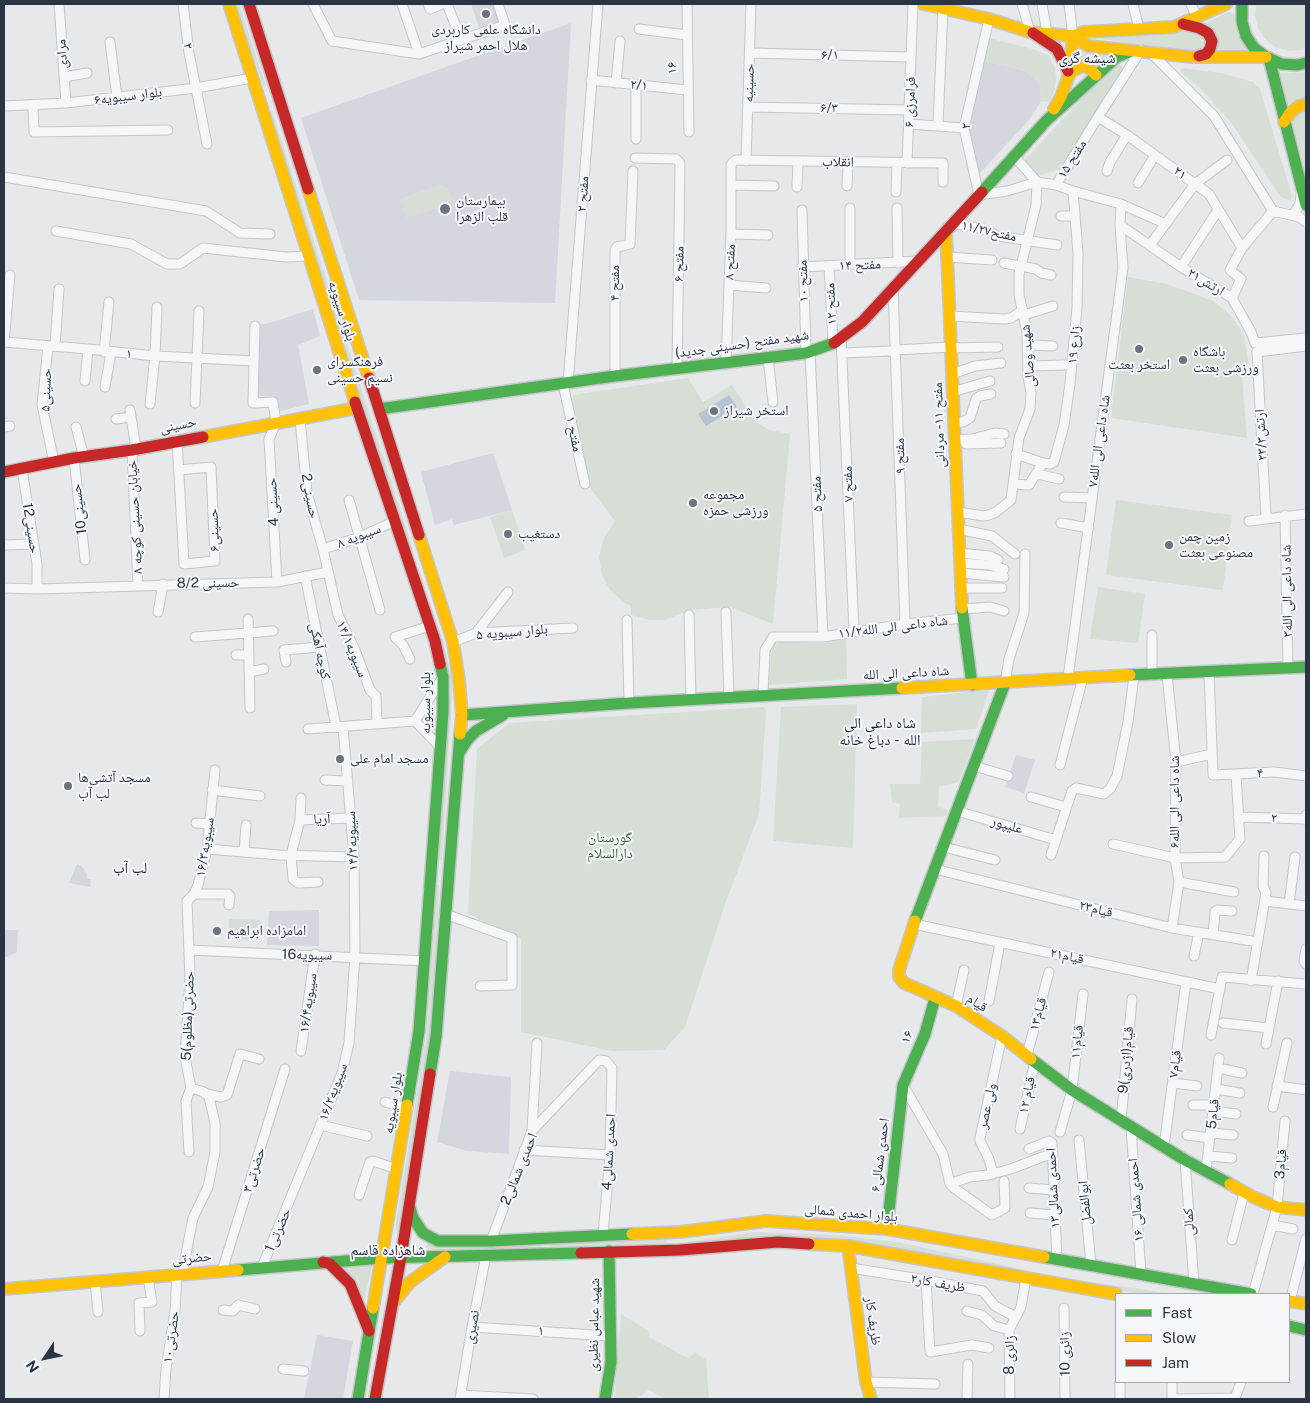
<!DOCTYPE html>
<html>
<head>
<meta charset="utf-8">
<style>
	body { margin:0 }
	#map { position:relative; width:1310px; height:1403px; overflow:hidden; background:#e6e8ea; font-family:"Public Sans",sans-serif }
	canvas { display:block }
	.frame { position:absolute; inset:0; border:5px solid #2b3445; pointer-events:none }
	.legend { position:absolute; left:1115px; top:1293px; width:175px; height:90px; box-sizing:border-box; background:#f4f6f9; border:1px solid #a4a8b1; margin:0; padding:6px 9px; list-style:none; font-size:15px; color:#2b3445 }
	.legend li { display:flex; align-items:center; gap:10px; height:25px }
	.legend b { width:25px; border:1px solid #a4a8b1 }
	.north { position:absolute; left:20px; top:1333px; width:50px; height:50px; -webkit-text-stroke:4px #f4f6f9; paint-order:stroke; rotate:236deg; font-size:14px; font-weight:700; line-height:20px; text-align:center; color:#2b3445 }
	.north::after { content:''; display:block; margin:auto; width:18px; height:22px; background:#2b3445; clip-path:polygon(50% 0,100% 100%,50% 72%,0 100%) }
</style>
</head>
<body>
<div id="map">
<canvas width="1310" height="1403"></canvas>
<div class="frame"></div>
<ul class="legend">
<li><b style="height:6px;background:#4caf50"></b>Fast</li>
<li><b style="height:6px;background:#ffc107"></b>Slow</li>
<li><b style="height:6px;background:#c62828"></b>Jam</li>
</ul>
<div class="north">N</div>
</div>
<script>
const c = document.querySelector('canvas').getContext('2d');
c.lineJoin = 'round';
function fill(path, color) {
  c.fillStyle = color;
  c.fill(path, 'evenodd');
}
function poly(rows) {
  const path = new Path2D();
  for (const r of rows) {
    path.moveTo(r[0], r[1]);
    for (let i = 2; i < r.length; i += 2) path.lineTo(r[i], r[i + 1]);
  }
  return path;
}
function trace(path, color, width, dash) {
  c.strokeStyle = color;
  c.lineWidth = width;
  c.lineCap = dash ? 'butt' : 'round';
  c.setLineDash(dash || []);
  c.stroke(path);
}
function label(font, color, halo, rows, align = 'center') {
  c.font = font + ' "Public Sans","Noto Naskh Arabic",sans-serif';
  c.lineWidth = 4;
  c.setLineDash([]);
  c.textBaseline = 'middle';
  c.strokeStyle = halo;
  c.fillStyle = color;
  for (const [text, x, y, turn = 0] of rows) {
    c.save();
    c.translate(x, y);
    c.rotate((+turn || 0) * Math.PI / 180);
    c.textAlign = isNaN(turn) ? turn : align;
    if (halo) c.strokeText(text, 0, 0);
    c.fillText(text, 0, 0);
    c.restore();
  }
}
const built = poly([
	[471,4,493,4,500,24,480,30],
	[571,23,555,303,359,300,301,118],
	[984,61,1019,69,1027,72,1040,84,1041,101,1029,120,979,174,967,131],
	[313,309,320,336,298,345,309,404,280,411,277,408,274,396,258,396,255,390,258,324,266,324],
	[493,453,512,510,454,525,452,519,435,525,421,472],
	[1016,755,1035,760,1024,793,1005,787],
	[77,864,81,866,84,869,87,875,87,879,91,879,90,887,69,883],
	[319,910,319,946,267,945,269,911],
	[5,930,18,930,17,952,4,958],
	[450,1071,511,1077,509,1154,467,1151,437,1142],
	[317,1335,353,1341,343,1399,304,1399]
]);
const green = poly([
	[235,4,239,4,266,86,263,86],
	[1256,4,1306,4,1306,49,1301,50,1288,51,1275,47,1265,39,1258,28,1255,16],
	[1228,12,1234,13,1237,25,1246,46,1246,54,1211,54,1210,30,1204,24],
	[1199,30,1205,35,1208,48,1193,53,1083,36,1147,35],
	[988,38,1033,49,1049,56,1055,68,1056,78,1054,93,1049,102,1041,101,1040,84,1027,72,1019,69,984,61],
	[1077,48,1088,49,1114,56,1095,70,1080,62],
	[1120,65,1125,68,1061,169,1037,176,1024,161,1109,70],
	[1182,68,1221,73,1253,82,1260,89,1292,196,1291,201,1281,197,1230,121,1202,90,1180,71],
	[1306,72,1306,98,1297,99,1283,108,1275,74],
	[1306,108,1306,174,1291,116],
	[272,111,413,549,410,550,356,382,269,112],
	[440,184,448,188,454,204,406,218,400,199],
	[1128,277,1167,284,1213,301,1228,313,1236,322,1244,336,1249,364,1246,364,1245,376,1242,377,1247,438,1111,418],
	[688,378,703,402,732,385,755,421,769,430,790,434,773,624,730,607,689,610,665,620,650,620,631,615,631,606,625,603,610,590,602,575,599,557,604,538,615,521,588,485,569,403,573,395],
	[1116,500,1232,515,1223,590,1106,575],
	[512,510,525,550,504,558,490,517],
	[420,575,443,641,453,681,442,860,439,860,450,680,417,576],
	[1098,587,1145,594,1138,643,1090,639],
	[846,637,847,679,769,685,771,653,775,644,780,642,826,643,830,639],
	[989,690,976,729,921,733,922,697],
	[857,704,853,848,773,841,781,707],
	[764,707,766,712,759,814,725,904,685,1027,664,1050,612,1051,521,1032,521,939,468,914,477,749,509,723],
	[975,739,959,782,939,787,938,807,948,810,946,816,899,818,900,804,892,802,890,784,920,784,922,742],
	[437,885,439,885,438,918,429,1040,398,1230,395,1229,426,1038],
	[229,919,260,920,260,940,229,939],
	[756,1232,834,1235,897,1242,1030,1271,1011,1269,860,1242,751,1238,687,1242],
	[668,1239,665,1243,551,1247,551,1243],
	[428,1243,541,1245,541,1248,433,1250,427,1248,426,1247],
	[341,1266,372,1266,363,1305,356,1286],
	[1052,1277,1134,1288,1171,1294,1139,1294],
	[621,1314,648,1331,649,1337,688,1358,695,1353,706,1360,709,1399,666,1399,649,1390,636,1399,614,1399]
]);
const water = poly([
	[729,395,737,407,706,426,698,414]
]);
const street = poly([
	[59,4,66,103],
	[183,4,189,53,207,144],
	[313,4,332,41,419,54],
	[402,4,419,54,505,25,498,4],
	[428,4,430,9,442,4],
	[447,4,461,39],
	[687,4,689,132],
	[1022,4,1030,32],
	[1042,4,1047,33],
	[1069,4,1073,36],
	[1133,4,1139,29],
	[1191,4,1197,18],
	[989,19,964,128,979,195,1007,191,1037,182,1056,185,1098,117,1141,50],
	[639,29,687,35],
	[110,42,117,97],
	[750,53,911,57],
	[1151,53,1214,116,1273,211,1299,217,1306,222],
	[64,77,87,73],
	[591,80,687,90],
	[616,83,620,41],
	[636,85,636,139],
	[4,106,66,103,196,88,252,78],
	[33,106,34,132,168,130],
	[748,107,909,110],
	[1098,117,1127,135,1209,194,1242,248],
	[909,124,964,128],
	[938,125,943,8],
	[635,158,676,159,680,163,677,369],
	[746,161,751,4],
	[907,163,913,4],
	[1107,171,1110,162,1127,135],
	[4,177,206,211,240,233,270,234],
	[1138,183,1155,155],
	[731,185,774,186],
	[847,186,848,162],
	[797,187,798,161],
	[1073,191,1121,204,1166,224],
	[896,192,897,163],
	[850,208,850,265],
	[897,208,898,263],
	[802,210,806,353],
	[1293,215,1300,204,1301,193],
	[1061,216,1075,216],
	[952,223,983,229,998,236,1057,245],
	[1120,225,1181,267,1232,298,1251,332,1255,343,1306,338],
	[56,231,131,244,167,264,180,264,203,248,286,257,309,256],
	[731,234,768,235],
	[1150,245,1195,184,1227,160],
	[947,257,992,260],
	[1004,263,1036,269,1041,273,1051,275],
	[829,266,833,343],
	[802,267,918,261],
	[1181,267,1218,210],
	[729,285,766,288],
	[893,288,905,624],
	[1232,298,1241,279,1230,270,1242,248,1273,211],
	[1024,315,1053,306],
	[950,316,1005,319,1011,318,1023,310],
	[255,326,253,403,273,402,276,423,269,439,277,582],
	[841,337,854,631],
	[4,342,88,349,155,356,254,361],
	[4,342,10,275],
	[1028,345,1053,346],
	[48,346,42,405,54,462],
	[55,346,59,289],
	[951,348,998,347],
	[896,350,951,347],
	[104,352,109,302],
	[810,352,823,637],
	[842,353,890,351],
	[768,358,773,402],
	[726,363,731,234,731,165,733,162,736,160,943,163,943,182],
	[1028,366,1065,365],
	[952,374,975,366,1001,363],
	[615,376,615,250,617,247,630,244,633,171],
	[85,381,88,349],
	[568,383,598,4],
	[563,384,585,484],
	[105,387,111,352],
	[952,392,990,381],
	[195,403,199,311],
	[150,404,155,356,157,307],
	[130,410,136,449],
	[116,419,131,417],
	[300,419,307,493,323,549,338,615,355,650,370,690,376,696,377,723],
	[954,423,963,422,970,418,976,399,980,396,991,394],
	[4,427,10,426],
	[76,427,84,457],
	[177,440,184,564,215,561,211,467,179,470],
	[954,440,972,439,995,433,1004,434],
	[966,444,1001,443],
	[132,450,138,585],
	[1016,454,1043,463],
	[74,458,85,560],
	[22,469,37,564,37,589],
	[1037,474,1059,479],
	[1014,484,1029,485,1043,463,1050,464,1054,462,1064,425,1070,384,1077,308,1078,253,1073,191,1056,185],
	[1064,497,1092,498],
	[349,500,380,610],
	[958,512,983,516,989,515,996,512,1011,500,1019,438,1030,409,1031,393,1028,376,1027,332,1019,295,1019,274,1036,205,1037,182,1015,157],
	[1285,515,1288,668],
	[1266,518,1257,352,1306,346],
	[1249,521,1306,514],
	[1061,523,1089,528],
	[958,529,992,536,1015,554],
	[4,545,34,544],
	[323,549,360,537,395,521],
	[959,553,990,556,998,560],
	[960,563,989,565,1004,569],
	[961,573,1004,577],
	[305,576,336,726],
	[4,588,37,589,277,582,328,572],
	[962,588,1002,588],
	[963,609,990,607,1004,611],
	[158,612,163,584],
	[726,612,729,697],
	[689,615,691,699],
	[248,619,250,708],
	[627,620,629,703],
	[476,633,508,592],
	[1152,635,1152,675],
	[195,637,273,631],
	[453,642,476,633,573,628],
	[236,655,249,655],
	[410,659,403,645,395,637,430,626],
	[286,662,284,650,319,647],
	[249,672,264,669],
	[1209,672,1213,775,1274,772,1306,776],
	[1167,675,1176,762,1175,858,1179,882,1172,928],
	[1068,678,1123,268,1120,225,1121,204],
	[1005,683,1009,659,1024,613,1025,554],
	[763,695,765,650,773,637,823,637,905,624,963,618],
	[415,721,443,677],
	[415,721,440,747],
	[308,729,415,721],
	[1176,762,1212,754],
	[1060,765,1083,677],
	[974,766,1008,776],
	[325,780,348,781],
	[212,790,260,796],
	[1031,797,1066,807],
	[301,798,300,820,291,855,293,879,298,883,318,882],
	[957,811,1056,840],
	[1238,817,1306,819,1306,815],
	[300,820,351,818],
	[196,823,210,824],
	[1113,844,1175,858,1225,857,1240,839,1236,774],
	[944,847,995,860],
	[207,849,280,855,354,857],
	[244,852,246,825],
	[1051,855,1072,791,1076,788,1104,794,1110,789,1117,776,1128,722,1134,676],
	[935,869,1172,928,1258,942],
	[1179,882,1234,892],
	[194,894,228,894,230,896,229,905],
	[1265,901,1306,906],
	[1289,904,1295,857],
	[445,914,512,938,512,985,480,986],
	[914,924,1220,989],
	[1213,935,1215,912,1217,910,1232,911],
	[1306,949,1304,961,1306,964],
	[189,950,425,961],
	[1194,956,1199,932],
	[1251,981,1266,893,1263,886,1264,856],
	[989,1001,1000,943],
	[956,1006,964,970],
	[1223,1023,1269,1028],
	[1211,1035,1222,977,1306,984],
	[1266,1044,1278,981],
	[301,1051,315,954],
	[1027,1055,1049,972],
	[1218,1068,1242,1073],
	[1173,1083,1197,1086],
	[903,1085,943,1154,950,1184,954,1188,992,1215,1005,1208,1004,1181],
	[1277,1086,1306,1090],
	[1216,1089,1240,1093],
	[207,1094,221,1097,227,1095,240,1054,259,1059],
	[385,1102,408,1108],
	[1193,1105,1214,1105],
	[1273,1107,1287,1043],
	[1213,1111,1236,1114],
	[1121,1121,1132,999],
	[320,1125,367,1136],
	[1131,1127,1141,1274],
	[1020,1129,1035,1061],
	[532,1131,537,1043],
	[1060,1132,1072,1090,1083,994],
	[1211,1133,1233,1135],
	[1187,1135,1210,1138],
	[1079,1140,1091,1265],
	[1164,1146,1186,982],
	[1029,1149,1049,1141,1052,1143,1057,1259],
	[524,1150,610,1155],
	[189,1152,186,1101,191,1088],
	[1208,1156,1232,1158],
	[1185,1160,1194,1284],
	[1206,1170,1219,1058],
	[993,1174,989,1159,980,1141,980,1138,1002,1036],
	[950,1184,969,1177,988,1175,1011,1169,1042,1157,1053,1154],
	[1029,1188,1054,1190],
	[359,1195,370,1162,373,1161,397,1169],
	[1030,1213,1055,1215],
	[1272,1225,1293,1229],
	[1232,1240,1244,1193],
	[491,1241,532,1131,599,1060,606,1061,612,1068,610,1155,603,1235],
	[262,1267,342,1073,349,1043,355,956,354,857,343,727],
	[851,1268,926,1280,983,1291,995,1306,1016,1317],
	[222,1271,285,1069],
	[182,1274,193,1218,208,1187,215,1152,215,1123,209,1097,204,1092,191,1088,185,1057,190,979,187,901,194,894,198,885,207,849,215,770],
	[926,1280,930,1352,972,1345,989,1348],
	[95,1281,98,1312],
	[1253,1294,1277,1207,1285,1121],
	[1290,1301,1306,1239],
	[1064,1308,1065,1399],
	[223,1310,233,1311,238,1305,255,1309],
	[967,1311,982,1315,994,1326,1009,1330],
	[472,1327,610,1336],
	[140,1331,139,1303,152,1302,148,1277],
	[283,1369,304,1371],
	[866,1382,935,1384],
	[1120,1382,1120,1399],
	[1172,1382,1172,1399],
	[461,1395,533,1399],
	[164,1399,166,1369,175,1311,177,1274],
	[460,1399,472,1327,486,1255],
	[967,1399,968,1364],
	[1010,1399,1009,1330,1021,1307,1025,1284],
	[1172,1399,1235,1398,1241,1382]
]);
const fast = poly([
	[1242,4,1242,22,1246,36,1254,48,1266,57,1282,64,1297,65,1306,63],
	[1269,58,1306,205],
	[982,192,1046,121,1117,57,1131,51],
	[379,409,615,376,806,353,834,343],
	[962,608,972,685],
	[1130,675,1306,667],
	[462,715,629,703,902,688],
	[459,753,467,740,476,731,503,715],
	[915,921,1005,683],
	[1031,1059,1072,1090,1185,1160,1230,1184],
	[430,1074,436,1037,460,734],
	[407,1105,419,1031,443,712,443,677,440,664],
	[410,1208,413,1218,423,1233,438,1241,491,1241,632,1234],
	[887,1229,903,1085,925,1034,935,998],
	[1044,1257,1251,1294],
	[238,1270,382,1258,581,1253],
	[1289,1326,1306,1330],
	[358,1399,373,1308],
	[605,1399,611,1362,609,1251]
]);
const slow = poly([
	[229,4,355,402],
	[923,4,989,19,1030,32,1073,36,1088,46,1192,57,1266,57],
	[1073,36,1083,32,1174,27,1226,4],
	[1069,75,1072,71,1082,66,1088,67,1096,75],
	[1054,109,1061,97,1069,75,1073,36],
	[1284,122,1290,113,1299,106,1306,104],
	[308,189,369,378],
	[946,231,962,608],
	[203,437,357,408],
	[419,535,453,642,459,680,462,715,460,734],
	[902,688,1130,675],
	[915,921,899,970,899,977,904,983,956,1006,1002,1036,1031,1059],
	[1230,1184,1253,1197,1277,1207,1306,1210],
	[632,1234,680,1232,766,1221,887,1229,1044,1257],
	[809,1244,848,1246,1116,1294],
	[848,1246,866,1382,871,1399],
	[4,1289,238,1270],
	[1289,1301,1306,1304],
	[393,1303,410,1282,445,1257],
	[373,1308,407,1105]
]);
const jam = poly([
	[249,4,308,189],
	[1183,24,1199,28,1208,33,1212,41,1210,49,1206,54,1199,56],
	[1033,33,1057,49,1068,71],
	[834,343,862,322,982,192],
	[369,378,419,535],
	[355,402,435,641,440,664],
	[4,472,74,458,132,450,203,437],
	[581,1253,680,1250,778,1242,809,1244],
	[323,1262,330,1264,350,1284,369,1331],
	[375,1399,401,1257,430,1074]
]);
const markers = [
	[486,14,5,"#6c737f"],
	[445,209,6,"#6c737f"],
	[1139,349,5,"#6c737f"],
	[1183,360,5,"#6c737f"],
	[317,370,5,"#6c737f"],
	[714,411,5,"#6c737f"],
	[693,503,5,"#6c737f"],
	[508,534,5,"#6c737f"],
	[1169,545,5,"#6c737f"],
	[340,759,5,"#6c737f"],
	[68,786,5,"#6c737f"],
	[217,931,5,"#6c737f"]
];
const poiNames = [
	["دانشگاه علمی کاربردی",486,30,"center"],
	["هلال احمر شیراز",486,46,"center"],
	["بیمارستان",456,201],
	["قلب الزهرا",456,217],
	["باشگاه",1193,352],
	["ورزشی بعثت",1193,368],
	["فرهنگسرای",327,362],
	["نسیم حسینی",327,378],
	["استخر بعثت",1139,365,"center"],
	["استخر شیراز",724,411],
	["مجموعه",703,495],
	["ورزشی حمزه",703,511],
	["دستغیب",518,534],
	["زمین چمن",1179,537],
	["مصنوعی بعثت",1179,553],
	["مسجد امام علی",350,759],
	["مسجد آتشی‌ها",78,778],
	["لب آب",78,794],
	["امامزاده ابراهیم",227,931]
];
const streetNames = [
	["۲",188,46,82],
	["مرادی",62,54,-94],
	["۶/۱",830,55,1],
	["۱۶",672,68,-91],
	["حسینیه",749,83,-88],
	["۲/۱",639,85,6],
	["۶بلوار سیبویه",128,96,-7],
	["فرامرزی ۶",910,102,-88],
	["۶/۳",829,108,1],
	["۲",966,126,-89],
	["مفتح ۱۵",1072,159,-58],
	["انقلاب",838,162,1],
	["۲۱",1180,173,36],
	["مفتح ۲",583,194,-86],
	["مفتح۱۱/۲۷",989,231,13],
	["مفتح ۸",730,262,-88],
	["مفتح ۶",679,264,-89],
	["مفتح ۱۴",860,265,-2],
	["مفتح ۱۰",803,281,-92],
	["ارتش۲۱",1206,282,31],
	["مفتح ۴",615,283,-90],
	["مفتح ۱۲",831,304,-93],
	["بلوار سیبویه",342,311,72],
	["شهید مفتح (حسینی جدید)",742,344,-8],
	["۱۹ زارع",1074,345,-85],
	["۱",129,354,5],
	["شهید وصالی",1028,356,-95],
	["حسینی۵",46,390,-88],
	["حسینی",178,425,-11],
	["مفتح ۱۱- مردانی",939,425,-92],
	["مفتح ۱",574,434,78],
	["۲۳/۳ارتش",1261,435,-93],
	["شاه داعی الی الله۷",1099,441,-82],
	["مفتح ۹",900,456,-92],
	["مفتح ۷",848,484,-92],
	["مفتح ۵",817,494,-93],
	["حسینی2",310,496,79],
	["حسینی 4",273,502,-93],
	["حسینی10",79,509,-97],
	["خیابان حسینی کوچه ۸",135,517,-93],
	["حسینی12",31,528,81],
	["حسینی۶",214,530,-92],
	["سیبویه ۸",359,536,-21],
	["8/2 حسینی",208,583,-1],
	["شاه داعی الی الله۳",1287,591,-91],
	["۱۱/۲شاه داعی الی الله",893,627,-7],
	["بلوار سیبویه ۵",512,632,-5],
	["سیبویه۱۴/۱",352,649,67],
	["کوچه آهکی",320,651,78],
	["شاه داعی الی الله",906,673,-3],
	["بلوار سیبویه",426,703,-90],
	["۴",1260,773,-2],
	["شاه داعی الی الله۶",1175,802,-90],
	["۲",1274,818,2],
	["آریا",322,819,-2],
	["علیپور",1007,825,16],
	["سیبویه۱۴/۲",352,841,-93],
	["سیبویه۱۶/۳",205,847,-81],
	["قیام۲۳",1096,909,14],
	["سیبویه16",307,955,1],
	["قیام۲۱",1067,956,12],
	["سیبویه۱۶/۴",308,1003,-82],
	["قیام",977,1003,33],
	["قیام۱۳",1038,1014,-75],
	["5حضرتی(مظلوم)",188,1016,-88],
	["۱۶",907,1037,-68],
	["قیام۱۱",1077,1042,-84],
	["قیام(اژدری)9",1126,1060,-85],
	["قیام۷",1175,1064,-82],
	["سیبویه۱۶/۲",333,1092,-70],
	["قیام ۱۲",1027,1095,-78],
	["بلوار سیبویه",393,1103,-81],
	["ولی عصر",987,1106,-78],
	["قیام5",1213,1114,-84],
	["4احمدی شمالی",609,1152,-87],
	["احمدی شمالی۶",880,1155,-83],
	["قیام3",1281,1164,-85],
	["2احمدی شمالی",519,1169,-68],
	["حضرتی۳",254,1170,-72],
	["احمدی شمالی۱۳",1053,1188,-93],
	["احمدی شمالی ۱۶",1136,1200,-94],
	["ابوالفضل",1085,1203,-95],
	["بلوار احمدی شمالی",851,1213,5],
	["کمالی",1189,1222,-94],
	["1حضرتی",278,1230,-67],
	["حضرتی",192,1258,-5],
	["۲ظریف کار",938,1283,10],
	["ظریف کار",873,1321,82],
	["شهید عباس نظیری",594,1325,-89],
	["نصیری",472,1327,-80],
	["۱",541,1331,4],
	["حضرتی۱۰",171,1337,-82],
	["10 زائری",1065,1354,-91],
	["8 زائری",1010,1355,-90]
];
const parkNames = [
	["گورستان",610,838],
	["دارالسلام",610,854]
];
const neighbourhoodNames = [
	["شیشه گری",1087,58],
	["شاه داعی الی",880,723],
	["الله - دباغ خانه",880,740],
	["لب آب",130,868],
	["شاهزاده قاسم",388,1250]
];
fill(built, '#d4d7dd');
fill(green, '#d6ded6');
fill(water, '#b4c4d5');
trace(street, '#c4c6c8', 11);
trace(fast, '#c4c6c8', 14);
trace(slow, '#c4c6c8', 14);
trace(jam, '#c4c6c8', 14);
trace(street, '#f5f6f7', 9);
trace(fast, '#4caf50', 11);
trace(slow, '#ffc107', 11);
trace(jam, '#c62828', 11);
for (const [x, y, r, color] of markers) {
  const dot = new Path2D();
  dot.arc(x, y, r, 0, 2 * Math.PI);
  c.fillStyle = color;
  c.fill(dot);
  trace(dot, '#f4f6f9', 2);
}
label('14px', '#2b3445', '#f4f6f9', poiNames, 'left');
label('14px', '#2b3445', '#f4f6f9', streetNames);
label('14px', '#3f6138', '#f4f6f9', parkNames);
label('15px', '#1d2536', '#f4f6f9', neighbourhoodNames);
</script>
</body>
</html>
